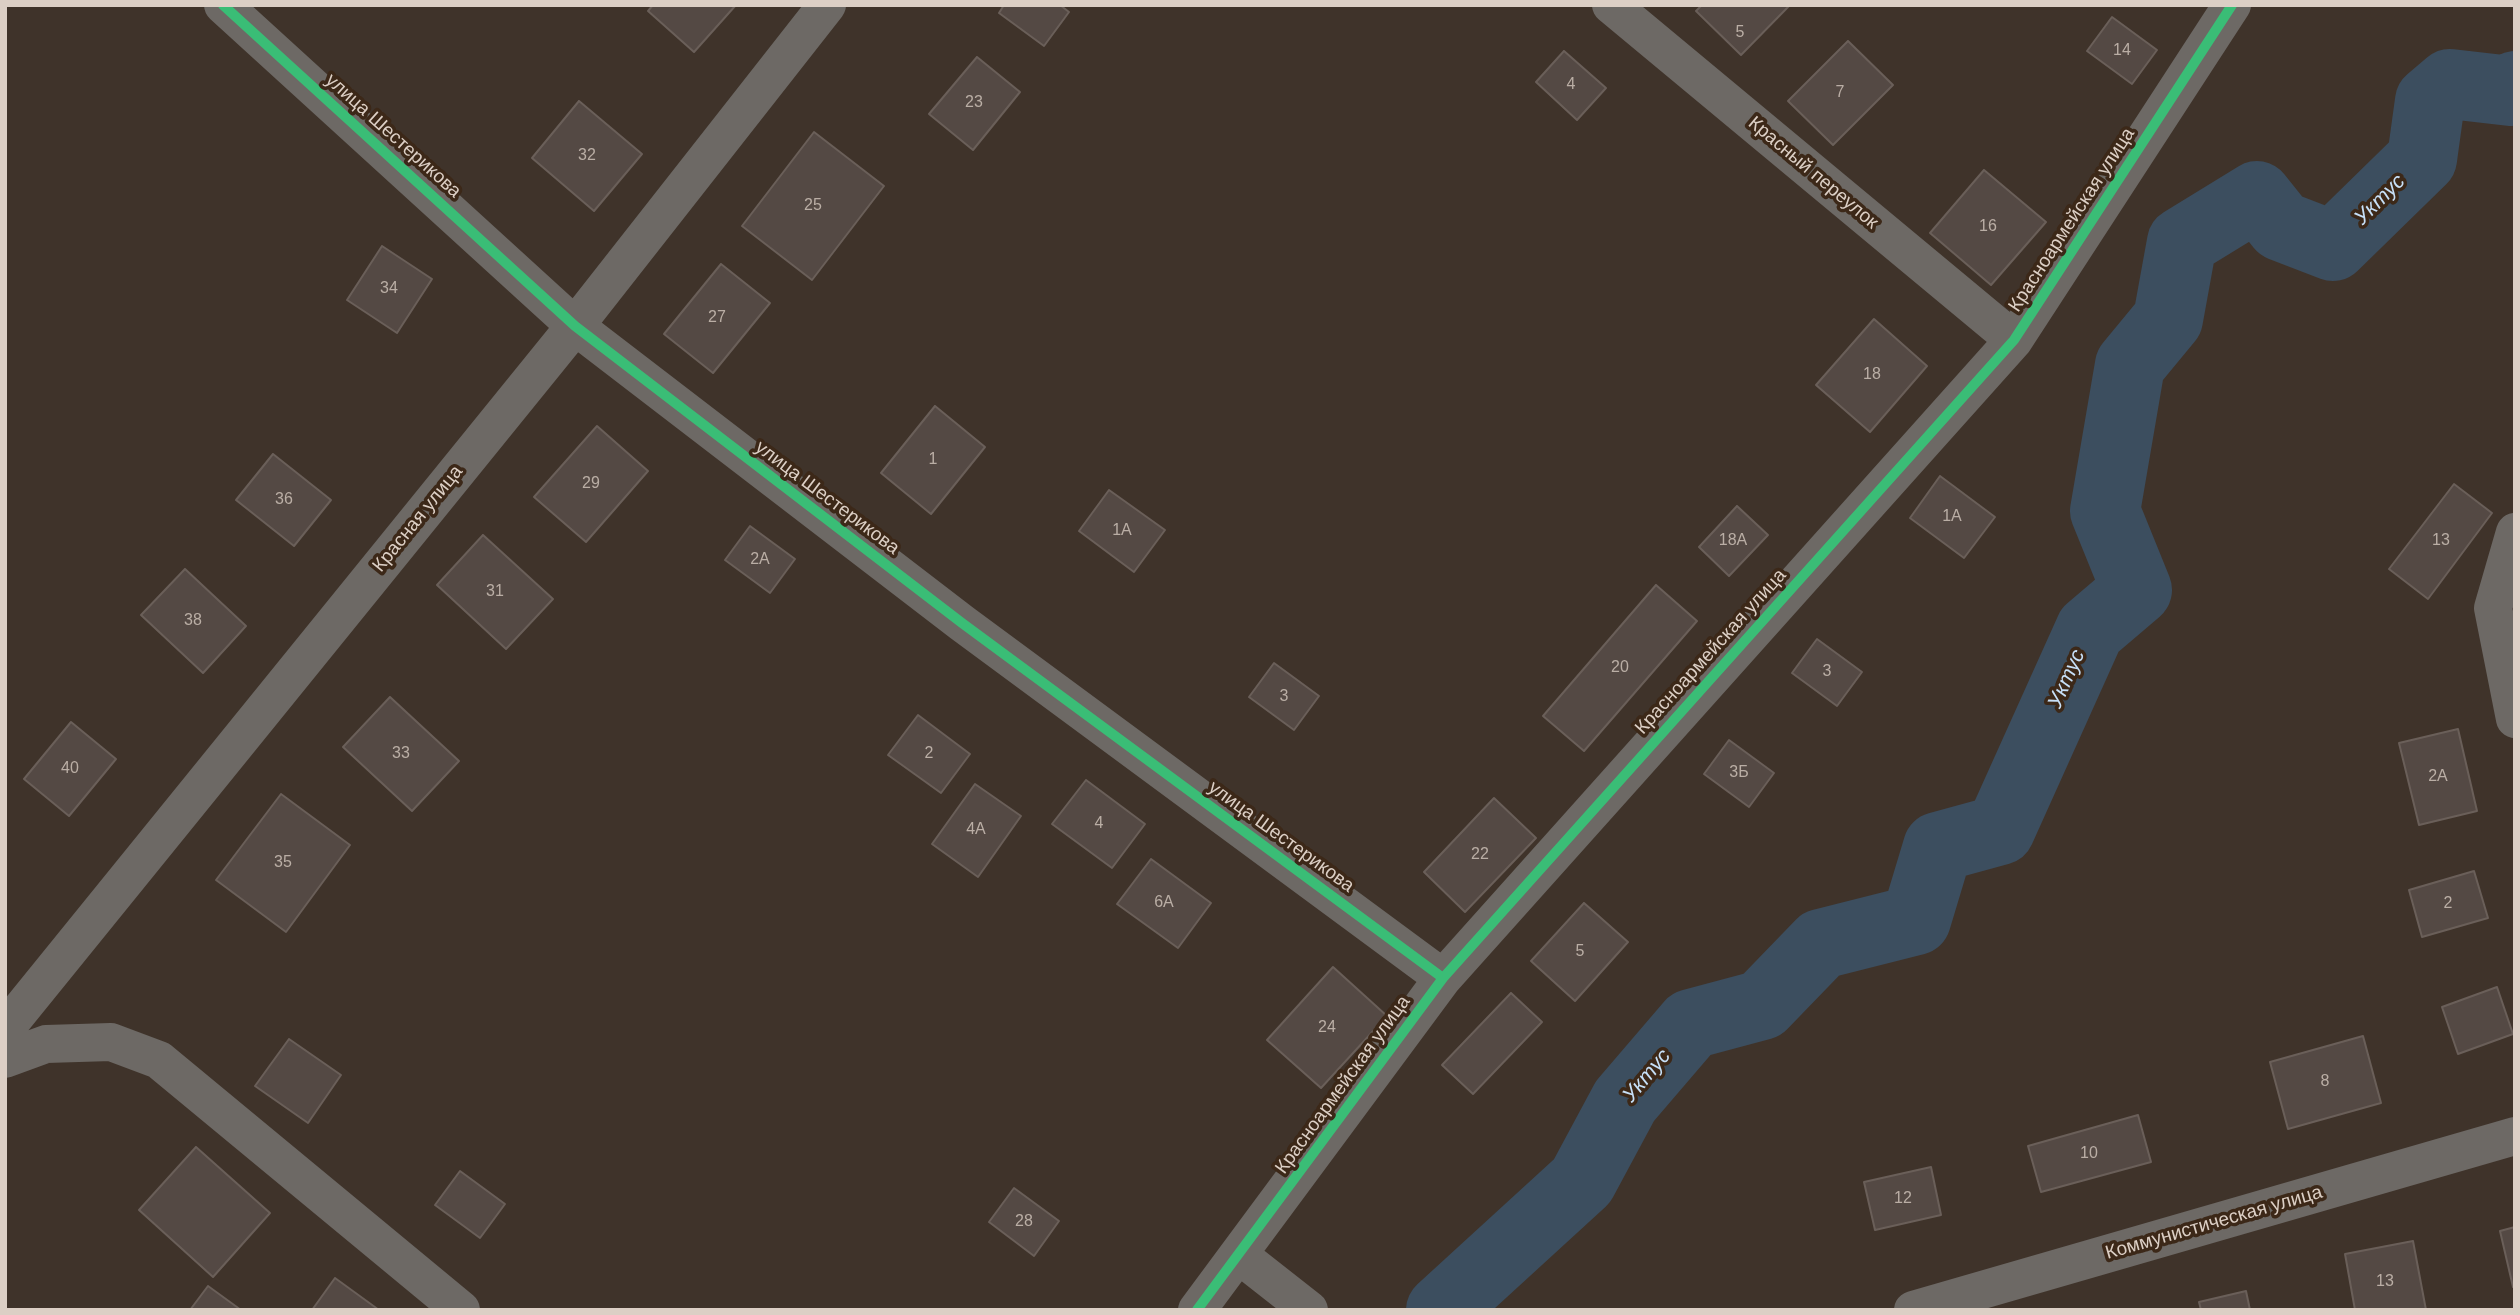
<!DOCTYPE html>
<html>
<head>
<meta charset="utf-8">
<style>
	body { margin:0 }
	#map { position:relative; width:2520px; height:1315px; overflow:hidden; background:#3f332a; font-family:Helvetica,sans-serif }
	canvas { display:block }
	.frame { position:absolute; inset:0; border:7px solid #dccfc5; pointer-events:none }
</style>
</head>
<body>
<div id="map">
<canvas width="2520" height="1315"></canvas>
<div class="frame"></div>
</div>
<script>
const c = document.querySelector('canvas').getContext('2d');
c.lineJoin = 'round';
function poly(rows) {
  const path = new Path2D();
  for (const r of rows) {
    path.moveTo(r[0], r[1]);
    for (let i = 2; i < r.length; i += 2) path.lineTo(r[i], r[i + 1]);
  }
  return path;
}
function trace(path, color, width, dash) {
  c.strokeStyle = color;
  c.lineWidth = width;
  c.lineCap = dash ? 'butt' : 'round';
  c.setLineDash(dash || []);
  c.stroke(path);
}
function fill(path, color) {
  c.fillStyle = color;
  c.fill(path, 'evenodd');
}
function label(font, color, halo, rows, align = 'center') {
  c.font = font + ' Helvetica,sans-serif';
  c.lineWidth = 7;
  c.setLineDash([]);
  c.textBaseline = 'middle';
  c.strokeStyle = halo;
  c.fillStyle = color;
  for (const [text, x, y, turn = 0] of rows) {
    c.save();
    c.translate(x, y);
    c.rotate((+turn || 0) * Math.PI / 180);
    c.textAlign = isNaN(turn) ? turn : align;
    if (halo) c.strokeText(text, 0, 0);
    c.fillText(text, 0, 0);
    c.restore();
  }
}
const river = poly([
	[1441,1310,1582,1181,1625,1101,1691,1024,1762,1005,1821,944,1916,920,1938,847,2000,830,2090,630,2137,590,2105,511,2130,365,2168,319,2182,242,2257,196,2281,226,2333,246,2422,159,2430,101,2450,84,2511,91,2515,86]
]);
const building = poly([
	[653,5,736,5,694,52,648,11,653,5],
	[1004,5,1060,5,1069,12,1044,46,999,13,1004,5],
	[1702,5,1790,5,1741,55,1696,11,1702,5],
	[2112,17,2157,50,2132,84,2087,51,2112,17],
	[1848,41,1893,85,1833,145,1788,101,1848,41],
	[1564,51,1606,88,1577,120,1536,82,1564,51],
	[977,57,1020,92,973,150,929,114,977,57],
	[579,101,642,154,594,211,532,158,579,101],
	[814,132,884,186,812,280,742,226,814,132],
	[1984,170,2046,222,1991,285,1930,233,1984,170],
	[382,246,432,279,397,333,347,300,382,246],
	[721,264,770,303,713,373,664,334,721,264],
	[1874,319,1927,366,1870,432,1816,385,1874,319],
	[935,406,985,447,931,514,881,473,935,406],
	[597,426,648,471,586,542,534,497,597,426],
	[273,454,331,500,294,546,236,500,273,454],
	[1940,476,1995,517,1964,558,1910,518,1940,476],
	[2454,484,2492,513,2428,599,2389,569,2454,484],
	[1109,490,1165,530,1134,572,1079,531,1109,490],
	[1737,506,1768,535,1729,576,1699,547,1737,506],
	[750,526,795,559,770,593,725,560,750,526],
	[483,535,553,599,506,649,437,585,483,535],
	[185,569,246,626,203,673,141,615,185,569],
	[1656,585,1697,621,1584,751,1543,716,1656,585],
	[1817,639,1862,672,1837,706,1792,673,1817,639],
	[1274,663,1319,696,1294,730,1249,697,1274,663],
	[390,697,459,761,412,811,343,747,390,697],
	[918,715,970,754,941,793,888,755,918,715],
	[71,722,116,759,69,816,24,779,71,722],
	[2458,729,2477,811,2419,825,2399,743,2458,729],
	[1729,740,1774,773,1749,807,1704,774,1729,740],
	[1086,780,1145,824,1112,868,1052,824,1086,780],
	[975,784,1021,816,978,877,932,844,975,784],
	[281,794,350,845,286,932,216,880,281,794],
	[1494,798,1536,838,1465,912,1424,872,1494,798],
	[1151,859,1211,903,1178,948,1117,904,1151,859],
	[2474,871,2488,918,2422,937,2409,890,2474,871],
	[1584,903,1628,942,1575,1001,1531,961,1584,903],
	[1333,967,1387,1016,1321,1088,1267,1040,1333,967],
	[2497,987,2513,1034,2458,1054,2442,1007,2497,987],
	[1511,993,1542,1022,1473,1094,1442,1065,1511,993],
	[2363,1036,2381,1103,2288,1129,2270,1062,2363,1036],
	[289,1039,341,1075,308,1123,255,1086,289,1039],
	[2138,1115,2151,1162,2041,1192,2028,1146,2138,1115],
	[196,1147,270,1213,213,1277,139,1210,196,1147],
	[1931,1167,1941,1215,1875,1230,1864,1182,1931,1167],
	[460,1171,505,1204,480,1238,435,1205,460,1171],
	[1014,1188,1059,1221,1034,1256,989,1222,1014,1188],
	[2515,1227,2515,1286,2513,1287,2500,1231,2515,1227],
	[2413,1241,2426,1310,2355,1310,2345,1254,2413,1241],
	[335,1278,379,1310,312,1310,335,1278],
	[208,1286,241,1310,190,1310,208,1286],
	[2246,1291,2250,1310,2201,1310,2199,1302,2246,1291]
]);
const street = poly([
	[223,5,575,326,962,623,1443,978],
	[1611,5,2014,340],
	[2515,532,2493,608,2515,719],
	[5,1029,575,326,827,5],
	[5,1059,46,1044,111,1042,159,1060,461,1310],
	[1239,1255,1309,1310],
	[1197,1310,1443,978,2014,340,2232,5],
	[1913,1310,2515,1136]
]);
const cycleway = poly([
	[223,5,575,326,962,623,1443,978],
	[1197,1310,1443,978,2014,340,2232,5]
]);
const numberNames = [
	["5",1740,33],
	["14",2122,51],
	["4",1571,85],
	["7",1840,93],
	["23",974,103],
	["32",587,156],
	["25",813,206],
	["16",1988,227],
	["34",389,289],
	["27",717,318],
	["18",1872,375],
	["1",933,460],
	["29",591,484],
	["36",284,500],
	["1А",1952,517],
	["1А",1122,531],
	["18А",1733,541],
	["13",2441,541],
	["2А",760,560],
	["31",495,592],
	["38",193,621],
	["20",1620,668],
	["3",1827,672],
	["3",1284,697],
	["33",401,754],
	["2",929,754],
	["40",70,769],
	["3Б",1739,773],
	["2А",2438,777],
	["4",1099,824],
	["4А",976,830],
	["22",1480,855],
	["35",283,863],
	["6А",1164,903],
	["2",2448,904],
	["5",1580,952],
	["24",1327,1028],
	["8",2325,1082],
	["10",2089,1154],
	["12",1903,1199],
	["28",1024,1222],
	["13",2385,1282]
];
const streetNames = [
	["улица Шестерикова",393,136,42],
	["Красный переулок",1813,173,40],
	["Красноармейская улица",2072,220,-57],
	["улица Шестерикова",827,498,37],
	["Красная улица",418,519,-51],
	["Красноармейская улица",1711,652,-48],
	["улица Шестерикова",1281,837,36],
	["Красноармейская улица",1343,1085,-54],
	["Коммунистическая улица",2214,1223,-16]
];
const waterNames = [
	["Уктус",2380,200,-45],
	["Уктус",2067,679,-66],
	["Уктус",1647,1076,-50]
];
trace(river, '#3c4e5f', 70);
fill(building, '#544944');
trace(building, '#6a5f59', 2);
trace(street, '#6d6965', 38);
trace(cycleway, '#3abd76', 10);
label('16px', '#baaea5', null, numberNames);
label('19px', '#dccfc5', '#3c2818', streetNames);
label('italic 21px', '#c7e0f8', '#3c2818', waterNames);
</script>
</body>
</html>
